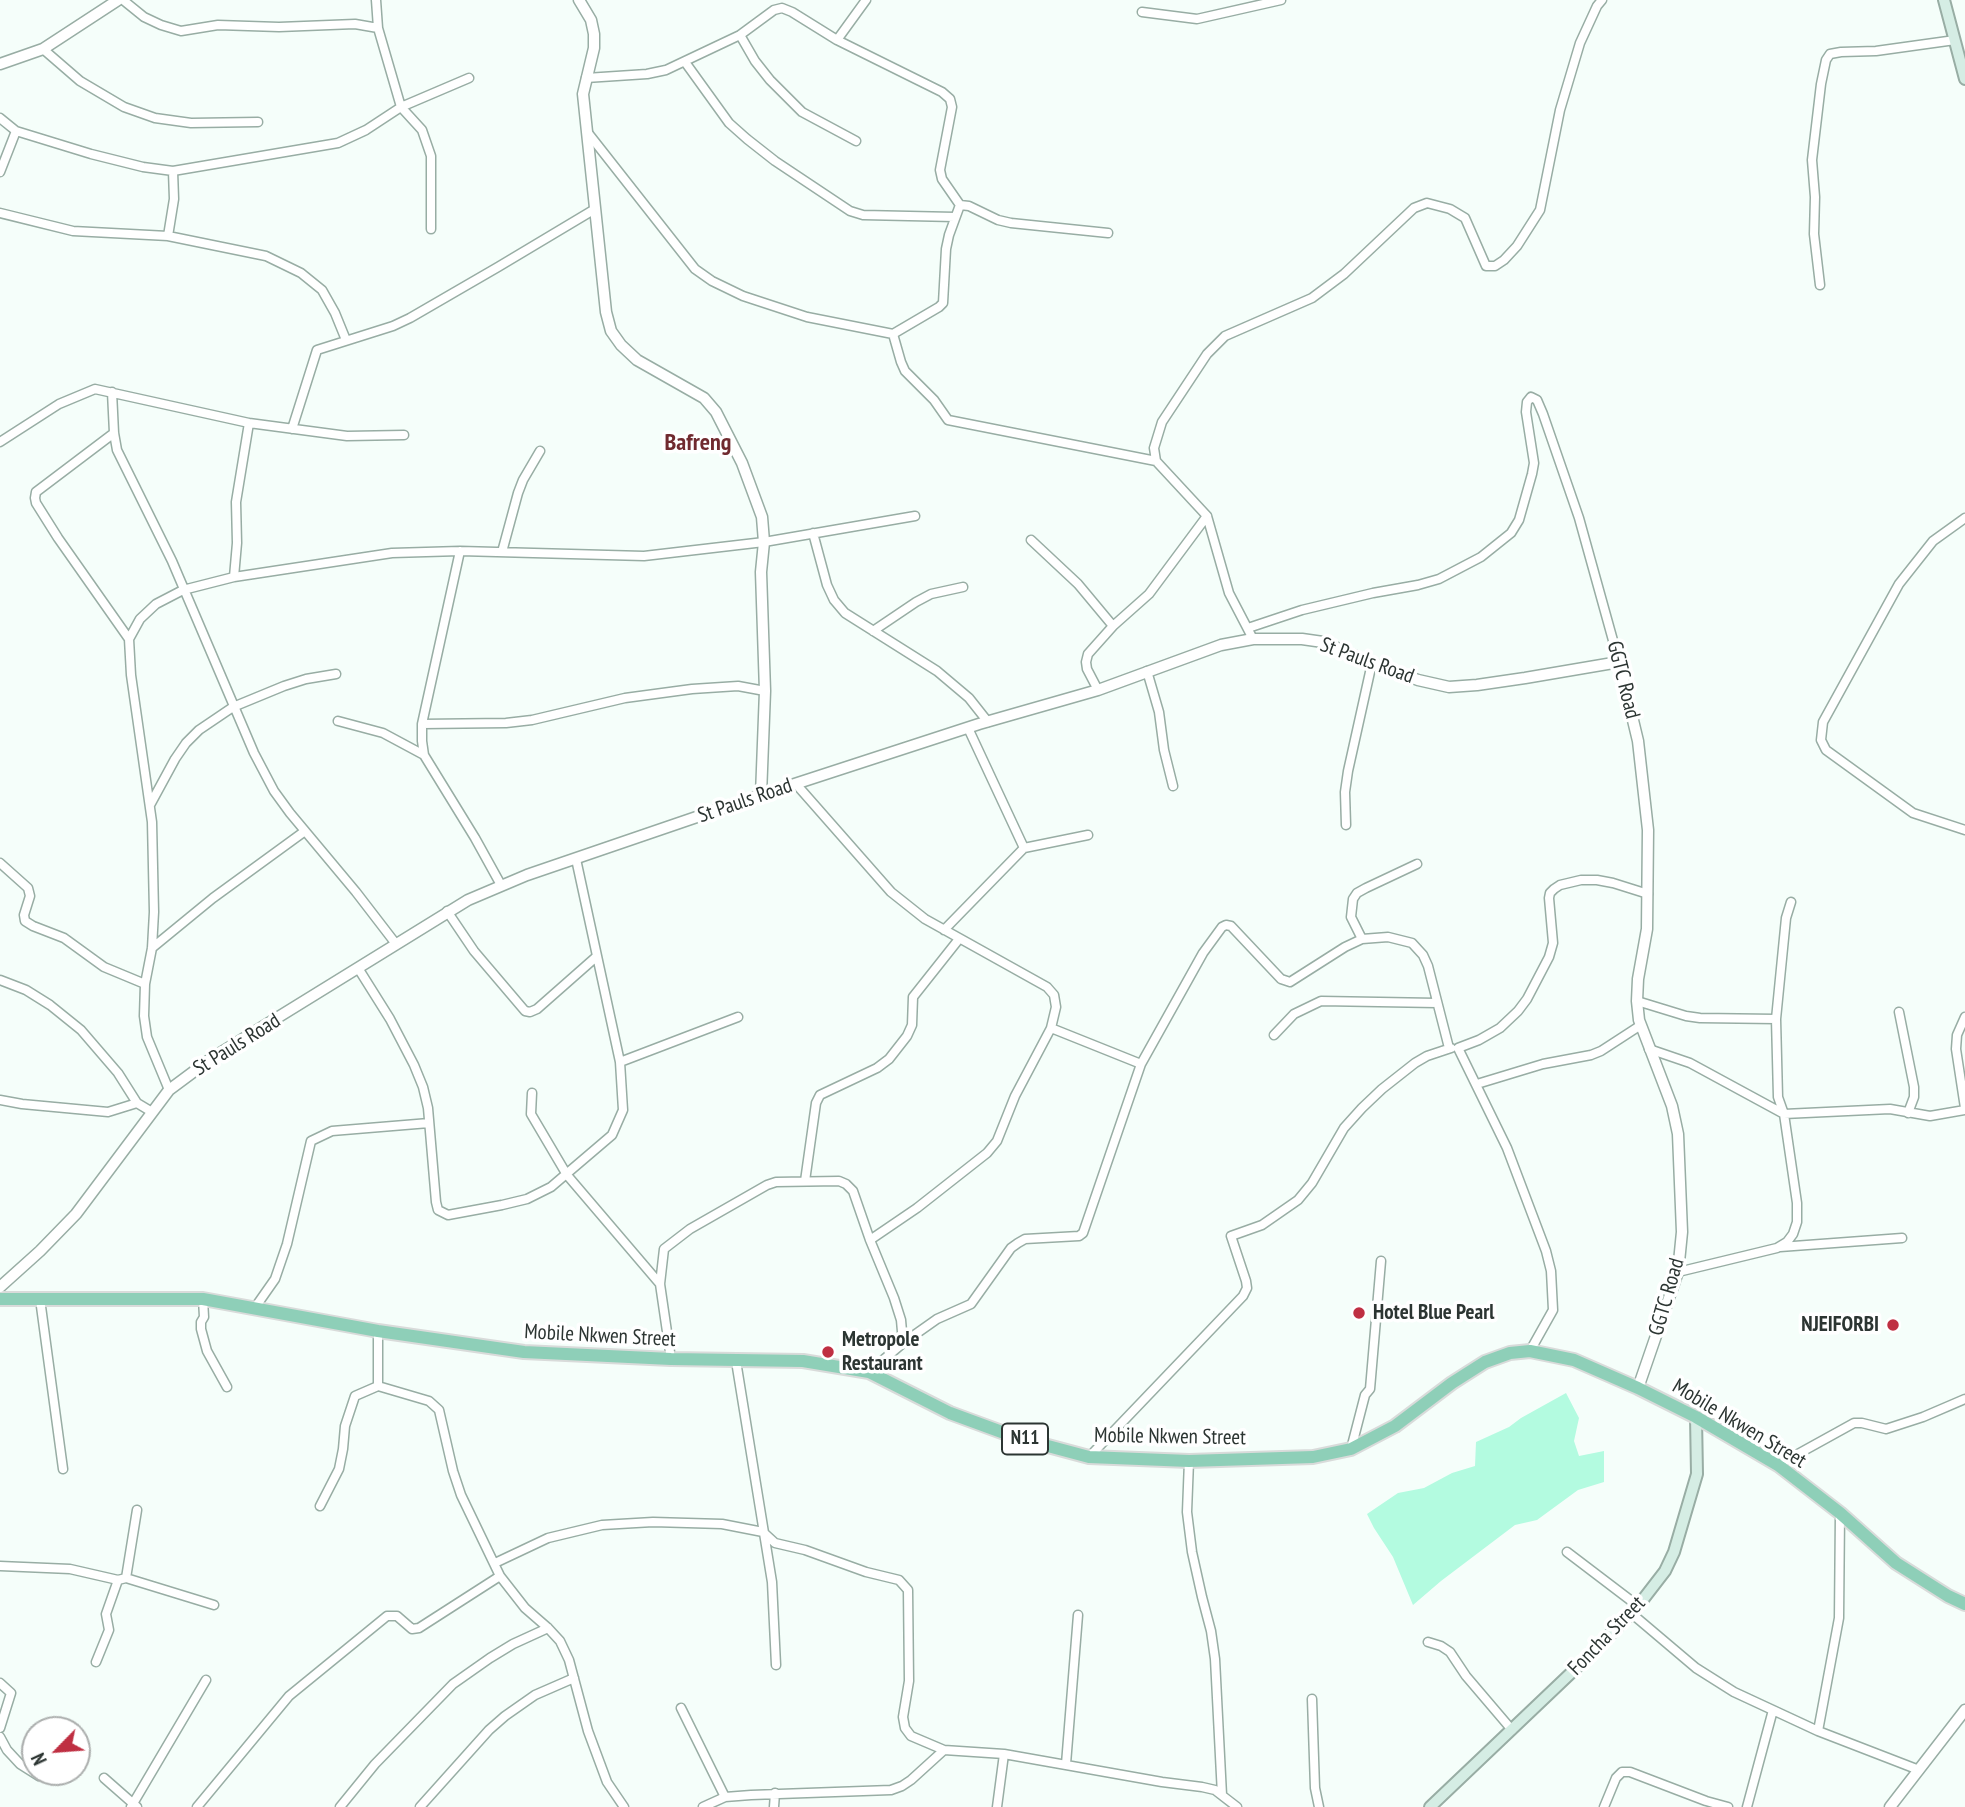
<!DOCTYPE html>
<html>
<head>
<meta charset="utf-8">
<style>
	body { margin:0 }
	#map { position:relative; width:1965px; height:1807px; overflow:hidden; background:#f5fefa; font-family:"PT Sans Narrow",sans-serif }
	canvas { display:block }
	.north { position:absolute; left:21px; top:1716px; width:70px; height:70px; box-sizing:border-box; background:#fff; border:2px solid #abaead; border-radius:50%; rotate:245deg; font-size:19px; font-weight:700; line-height:28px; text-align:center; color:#2c3532 }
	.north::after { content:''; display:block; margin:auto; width:24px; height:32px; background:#bf2f42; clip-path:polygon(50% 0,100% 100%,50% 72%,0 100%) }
</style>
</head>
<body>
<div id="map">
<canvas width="1965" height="1807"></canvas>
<div class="north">N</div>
</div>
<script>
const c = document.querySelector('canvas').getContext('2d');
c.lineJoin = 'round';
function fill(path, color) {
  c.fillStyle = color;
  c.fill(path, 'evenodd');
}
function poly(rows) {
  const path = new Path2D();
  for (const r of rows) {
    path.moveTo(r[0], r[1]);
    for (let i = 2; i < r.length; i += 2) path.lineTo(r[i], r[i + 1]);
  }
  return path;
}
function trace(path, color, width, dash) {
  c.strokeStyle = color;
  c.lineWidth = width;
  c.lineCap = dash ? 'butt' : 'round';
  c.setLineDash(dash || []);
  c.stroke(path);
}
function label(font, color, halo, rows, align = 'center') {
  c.font = font + ' "PT Sans Narrow",sans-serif';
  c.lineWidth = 7;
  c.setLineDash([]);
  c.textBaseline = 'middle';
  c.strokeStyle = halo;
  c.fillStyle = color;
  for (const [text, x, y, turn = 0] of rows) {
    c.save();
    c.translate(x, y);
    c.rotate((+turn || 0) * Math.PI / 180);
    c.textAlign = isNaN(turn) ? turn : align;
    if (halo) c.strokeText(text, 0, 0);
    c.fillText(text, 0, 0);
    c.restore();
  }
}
const green = poly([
	[1566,1393,1579,1418,1574,1441,1579,1456,1604,1451,1604,1482,1578,1490,1537,1520,1515,1525,1441,1581,1413,1605,1393,1557,1374,1528,1367,1514,1398,1493,1424,1488,1452,1473,1475,1466,1476,1442,1509,1427,1521,1418]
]);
const minor = poly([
	[123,0,144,17,161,25,181,31,218,25,279,27,355,24,378,28,376,0],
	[1142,12,1197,19,1281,0],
	[378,28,401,107,422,130,431,156,431,229],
	[740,35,755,61,770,80,802,112,856,141],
	[837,40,866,0],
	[43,49,80,81,124,107,155,118,191,123,258,122],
	[685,62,729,123,747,139,775,161,850,211,863,215,955,217],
	[586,78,647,74,666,70,740,35,774,10,782,8,792,12,837,40,942,92,950,99,952,107,940,170,942,179,960,205,969,206,998,220,1011,223,1108,233],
	[0,118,16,131,91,154,143,167,173,171,338,143,366,130,401,107,469,78],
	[588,133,695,269,712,281,743,296,807,317,893,334,939,307,943,303,946,249,949,235,960,205],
	[0,172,16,131],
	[0,213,73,231,168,236,266,256,301,273,322,290,335,313,346,340],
	[168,236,174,199,173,171],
	[1820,285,1814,234,1815,197,1812,160,1821,84,1826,60,1830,54,1841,52,1876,51,1955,40],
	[893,334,901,362,905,371,934,400,948,420,1156,461],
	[112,392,114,433,117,450,172,561,254,753,274,791,290,813,356,892,396,944],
	[292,429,317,350,393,326,410,318,498,267,595,209],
	[114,433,36,492,35,498,36,503,58,538,129,639],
	[0,442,59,404,95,389,249,423,347,436,404,435],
	[1965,518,1933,541,1899,584,1823,722,1821,740,1826,750,1913,813,1965,830],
	[813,533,827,585,834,600,845,613,937,671,969,698,988,722],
	[1031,540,1078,584,1113,626],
	[460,551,422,724,422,741,424,755,475,838,501,885],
	[502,552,518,493,523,480,540,451],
	[234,577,237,543,236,502,249,423],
	[1248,628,1302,610,1373,593,1418,585,1439,579,1481,557,1511,533,1519,520,1532,474,1534,463,1526,412,1527,402,1531,397,1537,400,1543,414,1579,518,1619,662],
	[873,631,916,602,931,594,963,587],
	[1253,639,1229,593,1207,516,1156,461,1154,448,1162,422,1207,354,1225,336,1312,298,1344,274,1414,208,1427,203,1450,209,1465,218,1486,266,1495,266,1504,260,1517,246,1540,210,1560,110,1580,43,1597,6,1602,0],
	[1147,671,1159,712,1164,750,1173,786],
	[1098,690,1087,669,1086,662,1088,654,1113,626,1149,594,1207,516],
	[338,721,383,733,424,755],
	[422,724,506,723,532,720,625,698,692,689,738,686,765,691],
	[968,728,1024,848],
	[796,784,891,892,925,919,1047,987,1054,995,1056,1007,1051,1028,1015,1096,997,1141,987,1153,917,1208,870,1240],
	[150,805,175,759,186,743,199,730,233,707,284,686,306,679,336,674],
	[1346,825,1345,792,1348,771,1372,663],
	[0,863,28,888,30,896,24,915,25,921,33,926,64,938,104,967,145,984],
	[447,911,474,951,525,1011,530,1012,537,1009,596,957],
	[944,930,1024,848,1088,835],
	[1362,939,1351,917,1353,899,1357,893,1366,888,1417,864],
	[152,948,213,898,305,831],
	[358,968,390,1019,414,1065,423,1087,428,1108,436,1202,438,1210,448,1215,502,1205,527,1199,551,1187,612,1135,623,1110,620,1062,576,859],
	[0,980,26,990,50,1005,81,1030,118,1073,137,1103,152,1112],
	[1637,1001,1686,1016,1700,1018,1776,1019],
	[1899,1012,1914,1087,1914,1097,1908,1113],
	[1965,1017,1957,1035,1956,1049,1965,1108],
	[1051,1028,1141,1064],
	[1274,1035,1294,1014,1321,1001,1437,1003],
	[1649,1049,1690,1063,1784,1114,1890,1109,1930,1116,1965,1110],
	[620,1062,738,1017],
	[1477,1084,1543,1064,1591,1055,1601,1051,1641,1025],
	[169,1090,147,1037,144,1016,145,984,152,948,154,912,152,822,131,675,129,639,140,619,156,604,183,590,234,577,392,553,460,551,644,556,764,542,915,516],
	[532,1093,531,1114,567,1175,660,1284],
	[0,1100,22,1104,108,1112,137,1103],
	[805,1181,816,1103,820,1095,877,1068,889,1059,907,1036,912,1025,913,997,959,939],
	[1780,1247,1902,1238],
	[1678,1272,1777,1248,1787,1242,1793,1234,1797,1222,1797,1203,1784,1114,1778,1097,1776,1019,1786,918,1791,902],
	[40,1299,63,1469],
	[203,1299,204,1317,201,1322,201,1329,207,1351,227,1387],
	[254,1309,275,1279,287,1244,311,1141,332,1131,429,1123],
	[378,1331,378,1386],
	[903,1343,937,1319,971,1304,1011,1248,1018,1243,1025,1239,1079,1236,1083,1233,1141,1064,1203,953,1222,927,1226,925,1231,926,1281,979,1290,982,1345,947,1362,939,1388,937,1412,943,1423,955,1428,966,1449,1048],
	[1530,1351,1553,1310,1551,1271,1546,1251,1507,1148,1458,1048,1479,1040,1500,1028,1518,1011,1527,999,1549,957,1553,943,1549,898,1550,893,1554,889,1560,885,1581,880,1597,880,1613,883,1648,894],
	[671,1359,660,1284,664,1249,690,1229,767,1185,776,1182,839,1181,846,1184,853,1191,870,1240,894,1298,901,1320,903,1343,869,1372],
	[736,1361,772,1582,776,1665],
	[1351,1449,1365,1395,1370,1389,1381,1261],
	[1089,1457,1243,1296,1247,1288,1246,1281,1231,1236,1262,1225,1298,1200,1312,1183,1344,1128,1362,1108,1382,1089,1415,1063,1427,1056,1451,1048],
	[1189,1461,1187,1512,1192,1552,1202,1597,1211,1631,1215,1659,1222,1795],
	[1778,1465,1854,1423,1862,1423,1886,1429,1923,1417,1965,1399],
	[320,1506,339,1469,343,1449,345,1426,355,1396,378,1386,429,1401,439,1410,453,1471,461,1495,500,1576,525,1608,548,1628,560,1641,569,1660,588,1731,607,1782,624,1807],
	[1567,1552,1638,1606],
	[495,1563,548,1538,602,1525,653,1522,722,1524,763,1532,775,1543,805,1550,866,1572,899,1580,908,1590,909,1681,903,1717,905,1728,911,1736,944,1750],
	[0,1566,70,1569,118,1580,126,1578,214,1605],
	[126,1578,137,1510],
	[1631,1613,1696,1668,1734,1692,1818,1731,1919,1770],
	[1428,1642,1441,1646,1450,1652,1466,1676,1512,1730],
	[96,1662,109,1630,106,1614,118,1580],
	[0,1683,11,1693,0,1728],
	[1312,1699,1315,1788,1319,1807],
	[681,1708,725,1797],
	[1818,1731,1839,1618,1840,1513],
	[0,1737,7,1750,20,1764,39,1776],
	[1066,1764,1078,1615],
	[104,1778,137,1807],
	[131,1807,206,1680],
	[197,1807,289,1696,387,1616,397,1616,412,1629,419,1628,500,1576],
	[340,1807,375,1764,453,1684,490,1658,513,1644,548,1628],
	[420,1807,489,1730,505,1716,535,1695,574,1678],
	[703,1807,725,1797,751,1795,891,1790,902,1786,911,1780,944,1750,1004,1754,1162,1782,1202,1787,1215,1790,1237,1807],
	[774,1807,775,1793],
	[997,1807,1004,1754],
	[1604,1807,1616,1778,1622,1772,1630,1772,1706,1801,1728,1807],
	[1747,1807,1773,1710]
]);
const tertiary = poly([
	[579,0,591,20,594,34,594,48,583,94,606,312,611,331,621,345,637,360,704,398,716,412,742,463,762,517,764,542,761,572,765,691,761,795],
	[0,64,43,49,118,0],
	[0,1287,40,1251,76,1214,169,1090,212,1058,468,900,527,875,761,795,979,724,1098,690,1221,645,1253,639,1302,639,1323,642,1372,663,1418,680,1449,687,1477,685,1525,678,1619,662,1638,741,1648,830,1647,929,1638,979,1637,1001,1639,1020,1672,1106,1678,1134,1682,1232,1678,1272,1638,1388],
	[1890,1807,1965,1710]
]);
const secondary = poly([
	[1944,0,1965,79],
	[1430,1807,1592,1653,1638,1606,1665,1571,1674,1552,1697,1474,1696,1417]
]);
const trunk = poly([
	[0,1299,203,1299,378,1331,524,1352,671,1359,803,1361,869,1372,950,1413,1018,1438,1089,1457,1189,1461,1313,1457,1351,1449,1395,1426,1452,1383,1485,1362,1510,1353,1530,1351,1574,1360,1638,1388,1696,1417,1778,1465,1840,1513,1896,1563,1948,1596,1965,1604]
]);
const markers = [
	[1359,1313,7,"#bf2f42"],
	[1893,1325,7,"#bf2f42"],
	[828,1352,7,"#bf2f42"]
];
const shields = [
	[1025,1439,46]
];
const shieldNames = [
	["N11",1025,1439]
];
const streetNames = [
	["St Pauls Road",1367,661,20],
	["GGTC Road",1623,680,76],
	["St Pauls Road",745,801,-19],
	["St Pauls Road",237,1045,-32],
	["GGTC Road",1667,1297,-74],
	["Mobile Nkwen Street",600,1336,3],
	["Mobile Nkwen Street",1739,1424,31],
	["Mobile Nkwen Street",1170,1437,1],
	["Foncha Street",1607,1636,-46]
];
const poiNames = [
	["Hotel Blue Pearl",1373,1313],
	["NJEIFORBI",1879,1325,"right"],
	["Metropole",842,1340],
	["Restaurant",842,1364]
];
const quarterNames = [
	["Bafreng",698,443]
];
fill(green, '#b3fbe0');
trace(minor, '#98ada4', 11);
trace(tertiary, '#98ada4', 13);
trace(secondary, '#98ada4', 14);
trace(trunk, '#d9dbda', 16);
trace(minor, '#fff', 8);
trace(tertiary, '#fff', 10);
trace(secondary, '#d5ede4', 10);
trace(trunk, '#8ecfb8', 12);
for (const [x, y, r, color] of markers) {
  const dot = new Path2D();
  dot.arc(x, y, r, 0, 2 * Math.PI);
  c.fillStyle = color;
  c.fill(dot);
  trace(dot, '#fff', 2.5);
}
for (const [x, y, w] of shields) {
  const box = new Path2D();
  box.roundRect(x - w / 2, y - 15.5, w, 31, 5);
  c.fillStyle = '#fff';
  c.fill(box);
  trace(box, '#2c3532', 2);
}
label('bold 19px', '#2c3532', null, shieldNames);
label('21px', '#2c3532', '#fff', streetNames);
label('bold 21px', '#2c3532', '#fff', poiNames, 'left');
label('bold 24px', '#702a2f', '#fff', quarterNames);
</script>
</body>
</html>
